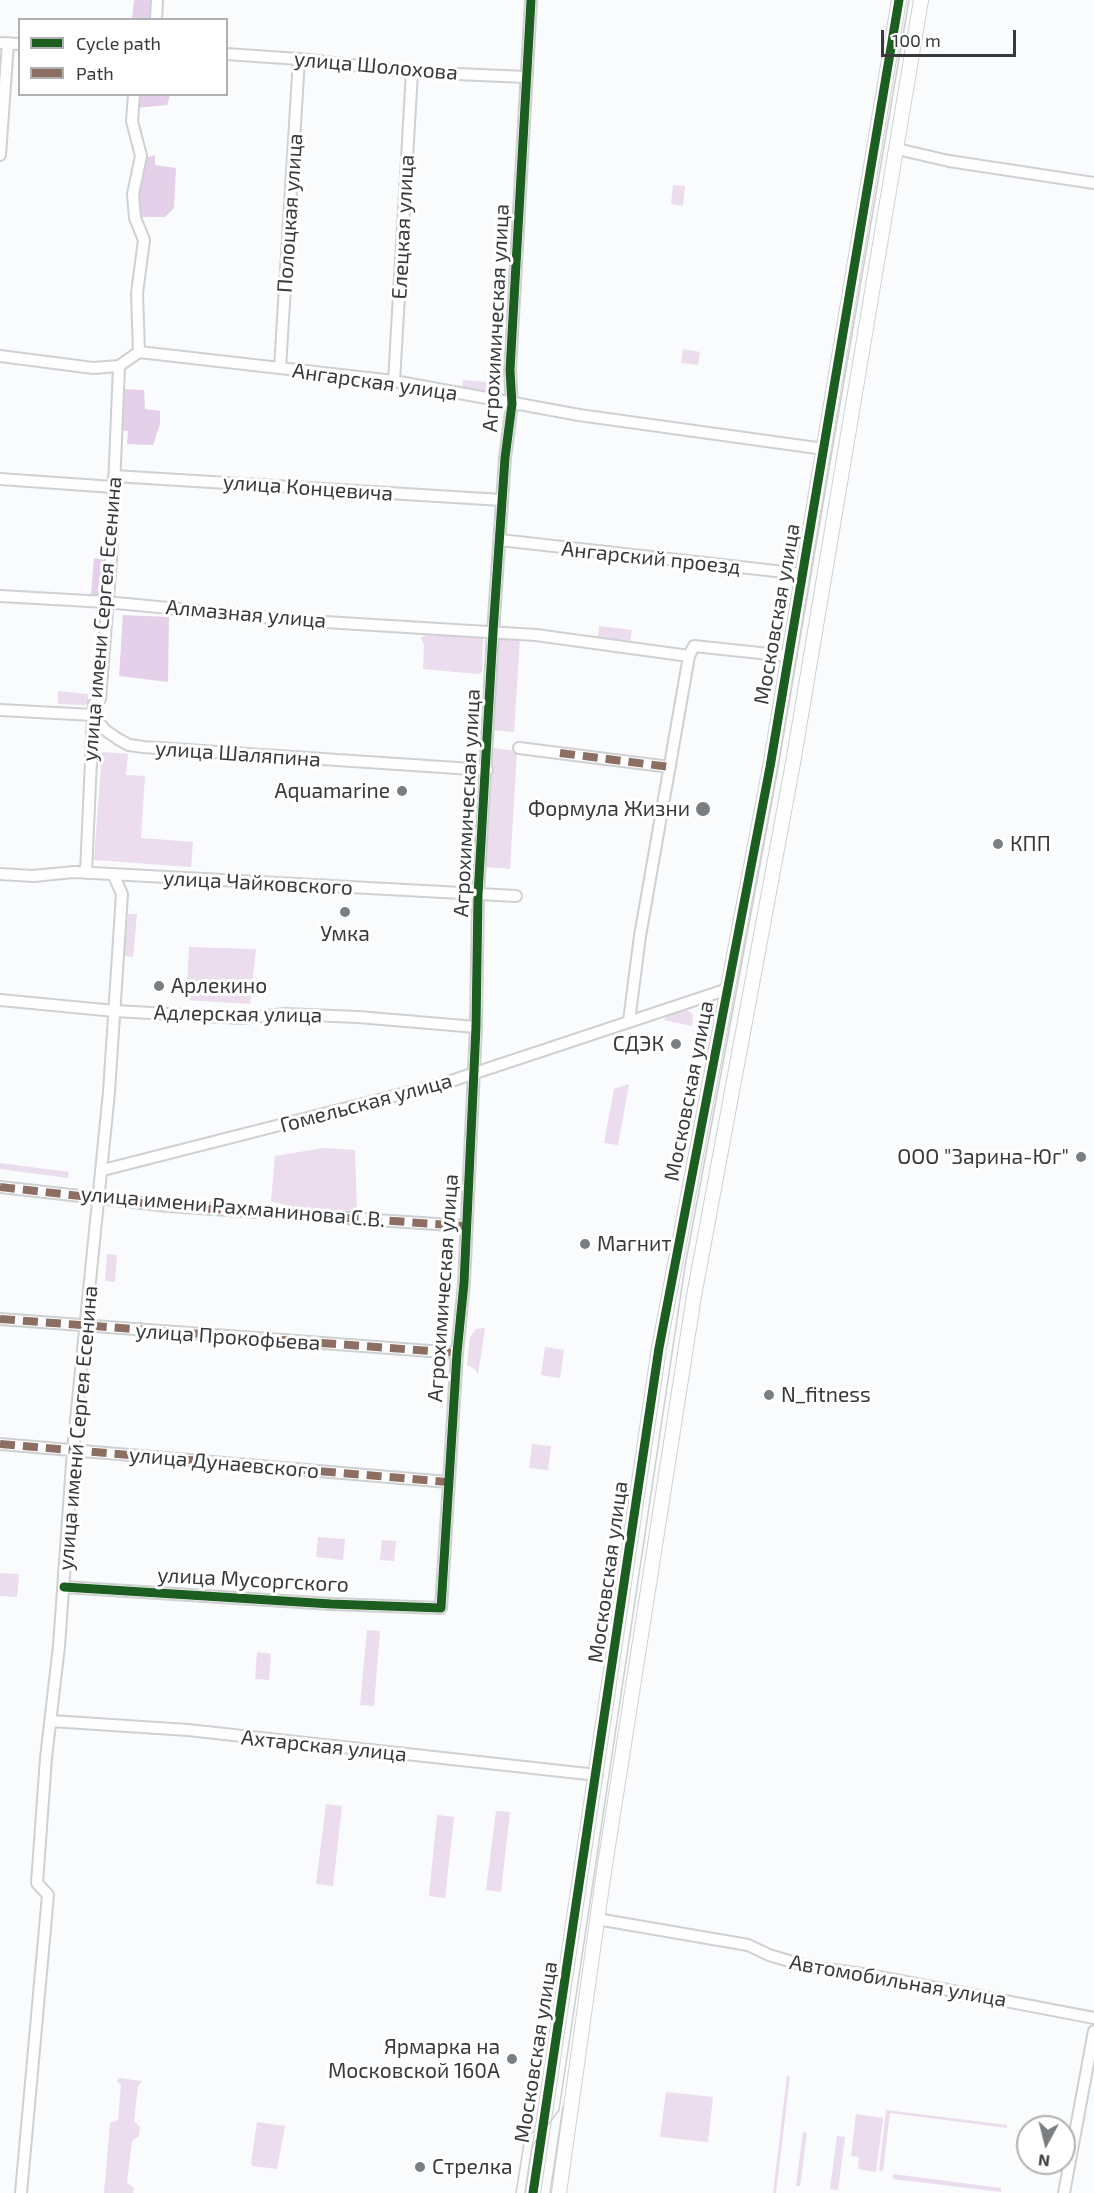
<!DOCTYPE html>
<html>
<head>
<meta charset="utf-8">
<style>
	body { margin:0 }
	#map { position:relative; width:1094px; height:2193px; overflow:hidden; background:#f9fbfd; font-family:"Exo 2",sans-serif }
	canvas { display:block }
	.legend { position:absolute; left:18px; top:18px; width:210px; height:78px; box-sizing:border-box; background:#fff; border:2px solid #afb0b1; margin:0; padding:8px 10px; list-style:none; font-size:18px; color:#373a3d }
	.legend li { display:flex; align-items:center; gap:12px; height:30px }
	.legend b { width:30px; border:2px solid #afb0b1 }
	.north { position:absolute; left:1016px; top:2115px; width:60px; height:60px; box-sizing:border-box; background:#fff; border:2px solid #afb0b1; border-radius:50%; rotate:187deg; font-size:16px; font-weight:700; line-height:24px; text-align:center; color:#373a3d }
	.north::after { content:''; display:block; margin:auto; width:21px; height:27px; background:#7b7e80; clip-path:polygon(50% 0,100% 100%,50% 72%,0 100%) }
	.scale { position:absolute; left:881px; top:30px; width:135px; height:27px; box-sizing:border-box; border:3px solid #373a3d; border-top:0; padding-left:8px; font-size:18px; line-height:21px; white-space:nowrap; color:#373a3d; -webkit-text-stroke:4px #fff; paint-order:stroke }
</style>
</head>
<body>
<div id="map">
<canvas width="1094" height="2193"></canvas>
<ul class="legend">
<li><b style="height:8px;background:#1b5e20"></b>Cycle path</li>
<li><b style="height:8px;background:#8d6e63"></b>Path</li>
</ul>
<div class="north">N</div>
<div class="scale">100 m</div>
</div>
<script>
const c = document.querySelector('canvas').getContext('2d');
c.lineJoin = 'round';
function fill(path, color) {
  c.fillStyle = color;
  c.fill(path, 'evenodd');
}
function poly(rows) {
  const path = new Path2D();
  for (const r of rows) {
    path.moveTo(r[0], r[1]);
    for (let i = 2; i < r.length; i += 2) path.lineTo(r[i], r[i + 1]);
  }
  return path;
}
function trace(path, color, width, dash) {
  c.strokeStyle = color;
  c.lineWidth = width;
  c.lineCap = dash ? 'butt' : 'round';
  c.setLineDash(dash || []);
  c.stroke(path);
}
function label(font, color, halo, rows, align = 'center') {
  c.font = font + ' "Exo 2",sans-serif';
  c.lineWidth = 6;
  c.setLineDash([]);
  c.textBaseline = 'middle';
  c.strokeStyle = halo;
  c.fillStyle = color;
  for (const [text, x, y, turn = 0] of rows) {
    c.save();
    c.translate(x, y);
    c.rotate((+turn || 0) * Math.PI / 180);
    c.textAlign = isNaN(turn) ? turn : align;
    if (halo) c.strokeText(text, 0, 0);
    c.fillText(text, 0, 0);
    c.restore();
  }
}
const green = poly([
	[673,185,685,186,683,206,671,204],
	[683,349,700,352,698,365,681,363],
	[463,380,498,383,497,394,495,396,462,393],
	[599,626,632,630,630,641,598,637],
	[435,628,474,633,483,638,482,672,478,674,423,669,424,645,421,638],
	[499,636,520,638,514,732,491,730],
	[58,691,88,694,88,703,85,705,58,704],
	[493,748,517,751,510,869,486,867],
	[102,752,128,754,126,775,145,776,141,838,193,842,191,867,94,860],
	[128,914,137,914,133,957,124,956],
	[189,947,256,949,250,1004,186,1000],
	[687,1010,693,1014,692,1026,664,1020,669,1014],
	[629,1084,618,1145,604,1143,614,1089],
	[324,1148,355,1150,357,1214,308,1211,271,1201,275,1156],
	[0,1163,69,1172,68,1178,0,1169],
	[107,1254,117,1255,115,1282,105,1281],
	[485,1328,478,1374,475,1369,467,1365,470,1337,476,1329],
	[545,1347,564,1350,560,1378,541,1375],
	[532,1444,551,1446,548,1470,529,1468],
	[318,1537,345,1539,343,1560,316,1557],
	[382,1540,396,1541,394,1561,380,1560],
	[0,1573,19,1574,17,1597,0,1596],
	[367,1630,380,1631,374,1706,360,1705],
	[257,1652,271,1654,269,1680,255,1679],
	[326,1804,342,1806,333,1886,316,1884],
	[496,1811,510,1812,501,1892,486,1890],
	[437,1815,454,1817,445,1898,429,1896],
	[787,2076,790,2077,776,2193,773,2193],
	[119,2078,142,2081,138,2086,134,2121,140,2127,139,2136,132,2141,127,2183,134,2188,133,2193,104,2193,110,2123,118,2120,121,2085,117,2081],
	[666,2092,713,2097,708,2142,660,2137],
	[886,2110,1007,2125,1007,2128,890,2113,883,2171,879,2170],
	[856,2114,883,2118,876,2172,858,2169,859,2157,851,2156],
	[257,2122,285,2126,277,2169,253,2166,251,2163],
	[803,2132,807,2133,800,2186,796,2186],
	[837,2136,845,2137,838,2190,830,2189],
	[893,2174,1001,2188,1001,2192,893,2179]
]);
const forest = poly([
	[134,0,155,0,154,19,132,20],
	[137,95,170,95,167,105,136,108],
	[155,155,155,165,176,168,174,208,165,217,138,217,135,192,143,159],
	[120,389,144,390,145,409,160,411,160,424,153,445,127,444,128,431,118,430],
	[94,558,105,560,105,596,91,595],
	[123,615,169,617,168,682,119,676]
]);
const minor = poly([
	[156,20,157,0],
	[0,43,20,44],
	[226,54,299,59,412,72,526,77],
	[134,94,132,121,141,156,133,194,135,218,144,240,137,293,139,352],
	[897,149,949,161,1094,183],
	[0,155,8,43],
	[0,356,93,368,119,366,139,352,394,381,579,415,824,449],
	[280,368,299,59],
	[394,381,412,72],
	[114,476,502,500],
	[0,479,113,487],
	[500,540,802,574],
	[0,596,106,602,293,620,536,635,689,656],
	[0,710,93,715,105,730,118,739,129,745,143,747,487,770],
	[519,748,670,767],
	[86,873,93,715,94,704,100,699,111,560,119,366],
	[0,874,33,876,74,872,516,896],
	[0,1000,115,1011,241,1018,286,1014,358,1017,476,1027],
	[629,1021,640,936,689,656,694,646,788,656],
	[103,1170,445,1083,728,989],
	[0,1187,169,1206,466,1226],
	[0,1319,457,1353],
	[0,1444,448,1482],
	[64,1587,331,1604,441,1608,457,1353,464,1283,476,1027,478,895,493,632,505,458,512,404,510,370,531,0],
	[51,1721,188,1730,597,1775],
	[597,1919,748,1945,769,1955,806,1966,870,1975,1094,2018],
	[21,2193,48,1895,37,1883,46,1758,59,1646,73,1450,109,1092,122,894,114,876],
	[1064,2193,1094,2031]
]);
const tertiary = poly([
	[533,2193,659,1348,770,767,899,0],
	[559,2193,603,1878,694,1296,793,763,921,0]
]);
const tram = poly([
	[516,2193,524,2143,534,2130],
	[525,2193,532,2146,559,2110,685,1266,776,779,909,0],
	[550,2193,563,2107]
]);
const quiet = poly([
	[560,753,670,767],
	[0,1187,169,1206,466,1226],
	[0,1319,457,1353],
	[0,1444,448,1482]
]);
const cycleway = poly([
	[64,1587,331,1604,441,1608,457,1353,464,1283,476,1027,478,895,493,632,505,458,512,404,510,370,531,0],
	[533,2193,659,1348,770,767,899,0]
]);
const markers = [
	[402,791,6,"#7b7e80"],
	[703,809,8,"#7b7e80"],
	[998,844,6,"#7b7e80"],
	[345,912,6,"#7b7e80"],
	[159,986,6,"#7b7e80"],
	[676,1044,6,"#7b7e80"],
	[1081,1157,6,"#7b7e80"],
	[585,1244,6,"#7b7e80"],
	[769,1395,6,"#7b7e80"],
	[512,2059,6,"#7b7e80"],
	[420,2167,6,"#7b7e80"]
];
const streetNames = [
	["улица Шолохова",376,66,5],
	["Полоцкая улица",290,213,-86],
	["Елецкая улица",403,227,-87],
	["Агрохимическая улица",496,318,-87],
	["Ангарская улица",375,382,8],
	["улица Концевича",308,488,4],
	["Ангарский проезд",651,558,6],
	["Алмазная улица",246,614,5],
	["Московская улица",777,614,-80],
	["улица имени Сергея Есенина",102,619,-85],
	["улица Шаляпина",238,754,4],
	["Агрохимическая улица",467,803,-87],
	["улица Чайковского",258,883,3],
	["Адлерская улица",238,1014,1],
	["Московская улица",689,1091,-79],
	["Гомельская улица",366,1103,-15],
	["улица имени Рахманинова С.В.",233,1207,5],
	["Агрохимическая улица",443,1288,-86],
	["улица Прокофьева",228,1337,4],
	["улица имени Сергея Есенина",78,1428,-85],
	["улица Дунаевского",224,1463,5],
	["Московская улица",608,1572,-82],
	["улица Мусоргского",253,1580,3],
	["Ахтарская улица",324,1746,6],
	["Автомобильная улица",898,1981,10],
	["Московская улица",536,2052,-81]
];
const poiNames = [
	["Aquamarine",390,791],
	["Формула Жизни",690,809],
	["КПП",1010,844,"left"],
	["Умка",345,934,"center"],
	["Арлекино",171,986,"left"],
	["СДЭК",664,1044],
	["ООО \"Зарина-Юг\"",1069,1157],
	["Магнит",597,1244,"left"],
	["N_fitness",781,1395,"left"],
	["Ярмарка на",500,2047],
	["Московской 160А",500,2071],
	["Стрелка",432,2167,"left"]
];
fill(green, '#ebdcee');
fill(forest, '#e5d0e9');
trace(minor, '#ced0d2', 14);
trace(tertiary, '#ced0d2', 16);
trace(minor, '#fefeff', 10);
trace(tertiary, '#fefeff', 14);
trace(tram, '#cdcdce', 1.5);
trace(quiet, '#8d6e63', 8, [15, 8]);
trace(cycleway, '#1b5e20', 9);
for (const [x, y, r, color] of markers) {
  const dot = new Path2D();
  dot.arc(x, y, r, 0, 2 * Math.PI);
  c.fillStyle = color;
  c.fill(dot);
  trace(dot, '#fff', 2);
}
label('21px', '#373a3d', '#fff', streetNames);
label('21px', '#373a3d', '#fff', poiNames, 'right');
</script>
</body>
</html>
